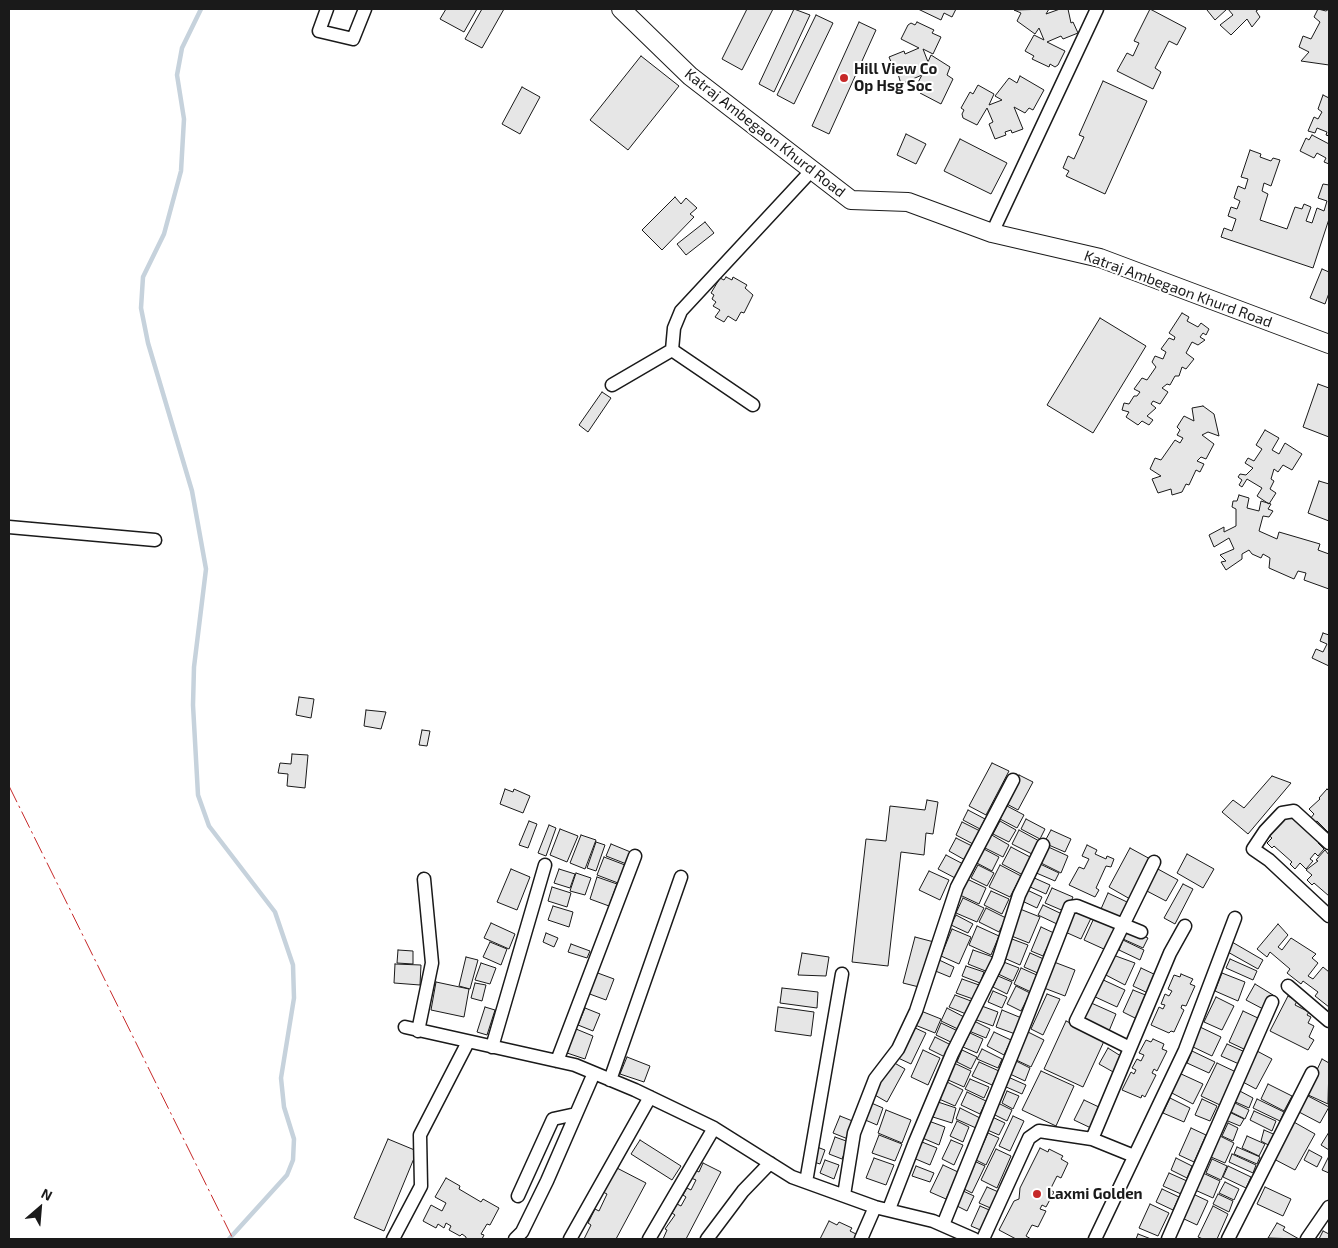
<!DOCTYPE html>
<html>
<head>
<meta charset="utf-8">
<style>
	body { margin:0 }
	#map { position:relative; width:1338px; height:1248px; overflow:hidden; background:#fff; font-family:"Exo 2",sans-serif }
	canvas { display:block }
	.frame { position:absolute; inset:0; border:10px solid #1a1a1a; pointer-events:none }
	.north { position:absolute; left:15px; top:1183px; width:50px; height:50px; -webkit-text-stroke:4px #fff; paint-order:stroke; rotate:27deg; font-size:14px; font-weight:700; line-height:20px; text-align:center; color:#1a1a1a }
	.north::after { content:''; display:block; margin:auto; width:18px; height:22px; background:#1a1a1a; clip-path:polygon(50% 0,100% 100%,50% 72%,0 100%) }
</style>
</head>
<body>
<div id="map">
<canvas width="1338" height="1248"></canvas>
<div class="frame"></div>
<div class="north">N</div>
</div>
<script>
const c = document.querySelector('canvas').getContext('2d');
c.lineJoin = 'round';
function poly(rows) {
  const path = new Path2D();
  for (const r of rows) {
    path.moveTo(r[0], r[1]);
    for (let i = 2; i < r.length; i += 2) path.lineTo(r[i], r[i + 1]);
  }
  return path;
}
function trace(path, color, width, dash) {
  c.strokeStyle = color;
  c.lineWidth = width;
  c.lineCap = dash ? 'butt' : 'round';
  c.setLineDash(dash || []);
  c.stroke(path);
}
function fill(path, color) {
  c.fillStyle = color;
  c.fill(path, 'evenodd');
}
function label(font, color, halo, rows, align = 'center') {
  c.font = font + ' "Exo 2",sans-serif';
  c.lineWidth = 4;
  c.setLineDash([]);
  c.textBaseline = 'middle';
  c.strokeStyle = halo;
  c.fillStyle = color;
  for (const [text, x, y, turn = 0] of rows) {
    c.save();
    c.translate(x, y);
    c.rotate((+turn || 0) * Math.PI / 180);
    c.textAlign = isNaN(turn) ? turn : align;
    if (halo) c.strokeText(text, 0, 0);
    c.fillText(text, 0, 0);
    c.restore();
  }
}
const stream = poly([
	[201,9,182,48,177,75,184,119,181,171,164,234,143,277,141,308,148,343,192,491,206,569,194,667,193,705,198,795,209,826,275,912,293,965,294,998,281,1078,284,1107,294,1139,293,1160,287,1175,229,1239]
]);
const building = poly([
	[446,9,477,9,464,32,440,19,446,9],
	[482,9,504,9,482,48,465,39,482,9],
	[747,9,773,9,742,70,722,59,747,9],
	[794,9,810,15,774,92,759,84,794,9],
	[918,9,960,9,956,9,952,17,944,13,941,20,918,9],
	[1049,9,1046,14,1060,9,1068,9,1071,23,1073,22,1078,33,1063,39,1061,36,1047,42,1065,51,1058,65,1055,67,1050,64,1049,67,1032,59,1034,56,1025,51,1034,35,1044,40,1039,28,1035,34,1017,21,1021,13,1014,10,1049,9],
	[1150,9,1186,28,1177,45,1169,41,1155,68,1161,72,1153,89,1117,71,1127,53,1133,56,1139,43,1134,41,1150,9],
	[1208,9,1227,9,1215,20,1207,10,1208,9],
	[1228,9,1259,9,1256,11,1260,17,1252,27,1247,19,1231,35,1220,25,1233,15,1228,9],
	[1318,9,1326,11,1329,9,1329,65,1301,61,1309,52,1299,47,1303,36,1311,39,1320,22,1314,17,1318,9],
	[816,15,833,23,794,104,777,95,816,15],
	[859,22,876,30,829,134,812,126,859,22],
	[917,22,934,30,932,33,941,37,933,54,923,49,928,62,931,55,950,67,947,75,953,79,941,104,920,93,922,89,916,86,922,75,901,84,896,67,894,69,889,57,904,51,905,54,919,48,901,39,908,25,911,23,915,25,917,22],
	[641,56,679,86,628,150,590,120,641,56],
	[1020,76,1044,90,1033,110,1029,108,1025,113,1014,107,1023,129,1012,133,1011,130,1005,132,1006,135,995,139,989,124,993,122,987,108,977,125,963,118,962,114,964,110,961,108,970,92,973,94,978,85,994,94,989,105,1002,100,995,96,1009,78,1017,83,1020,76],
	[1103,81,1147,101,1105,194,1066,176,1069,171,1063,168,1068,156,1074,159,1084,137,1079,135,1103,81],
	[522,87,540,97,520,134,502,124,522,87],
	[1323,95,1329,98,1329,136,1326,135,1327,132,1317,128,1315,133,1308,131,1314,117,1318,119,1322,112,1318,109,1323,95],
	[906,134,926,144,916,164,897,155,906,134],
	[1312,135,1329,144,1329,164,1324,162,1326,158,1317,153,1314,158,1300,151,1306,138,1309,140,1312,135],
	[960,139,1007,163,991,194,944,171,960,139],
	[1250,150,1261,154,1260,157,1271,161,1273,158,1280,160,1271,186,1264,183,1262,191,1268,194,1260,220,1287,229,1295,207,1302,209,1304,204,1311,207,1306,221,1312,223,1317,208,1324,211,1327,201,1318,198,1323,184,1329,185,1329,219,1313,268,1221,237,1224,228,1232,231,1236,219,1228,216,1231,207,1237,209,1240,201,1234,198,1238,186,1245,189,1248,179,1241,177,1250,150],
	[675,197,681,204,686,198,697,208,690,214,694,217,662,250,642,230,675,197],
	[705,222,714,233,686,255,677,244,705,222],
	[1322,269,1329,272,1329,293,1325,304,1310,298,1322,269],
	[726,277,732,280,733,277,747,285,745,288,753,295,744,313,741,312,736,321,728,316,724,322,715,317,720,310,713,306,716,302,712,299,714,295,711,293,720,278,724,280,726,277],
	[1182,313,1189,317,1187,321,1198,327,1201,323,1209,329,1206,335,1203,333,1200,337,1205,340,1198,345,1192,342,1186,353,1194,359,1186,369,1182,367,1179,376,1175,376,1170,385,1167,384,1162,388,1168,392,1160,404,1153,401,1151,404,1156,408,1147,416,1153,420,1149,425,1142,421,1138,425,1126,417,1129,412,1122,410,1124,403,1129,404,1134,396,1137,396,1140,392,1134,389,1142,378,1147,380,1156,367,1152,362,1155,356,1163,359,1166,352,1161,349,1169,338,1174,340,1175,337,1169,333,1182,313],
	[1100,318,1146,346,1093,433,1047,405,1100,318],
	[1318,384,1329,388,1329,437,1303,427,1318,384],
	[602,392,611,398,588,432,579,425,602,392],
	[1203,406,1214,414,1219,436,1208,432,1202,435,1214,444,1206,459,1201,457,1197,461,1204,464,1200,472,1196,470,1189,485,1186,484,1182,492,1172,495,1171,489,1158,493,1152,479,1161,476,1150,469,1155,458,1161,460,1175,440,1180,443,1183,438,1177,435,1180,430,1177,427,1184,416,1194,421,1192,408,1203,406],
	[1265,430,1279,438,1272,450,1279,454,1285,443,1302,454,1292,470,1283,465,1278,472,1274,469,1271,479,1274,481,1270,489,1276,493,1269,504,1257,496,1262,488,1247,479,1242,487,1239,485,1242,480,1238,477,1240,474,1246,475,1253,468,1245,463,1248,458,1254,461,1262,449,1256,445,1265,430],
	[1319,481,1329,484,1329,521,1308,513,1319,481],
	[1239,495,1249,498,1247,508,1259,511,1261,501,1271,504,1268,509,1273,511,1269,517,1263,516,1259,531,1277,539,1279,532,1320,544,1318,550,1329,554,1329,589,1304,580,1306,573,1298,571,1294,579,1269,568,1270,558,1263,554,1261,558,1252,554,1249,550,1242,554,1242,559,1226,570,1221,562,1226,561,1220,555,1234,549,1229,538,1214,547,1209,535,1224,527,1224,532,1236,526,1236,509,1232,507,1233,501,1237,501,1239,495],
	[1323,633,1329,635,1329,666,1312,658,1316,649,1323,652,1327,644,1320,641,1323,633],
	[299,697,314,699,311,718,296,715,299,697],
	[366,710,386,712,381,729,364,726,366,710],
	[422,730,430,731,427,746,419,745,422,730],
	[292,754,308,755,305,788,287,786,288,774,278,773,280,763,291,764,292,754],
	[992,763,1009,771,986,815,969,806,992,763],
	[1019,775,1033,782,1018,810,1005,803,1019,775],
	[1272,776,1291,783,1248,834,1222,812,1233,800,1244,808,1272,776],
	[505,789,513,792,514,789,530,796,523,813,500,804,505,789],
	[1327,789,1329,791,1329,833,1317,821,1314,823,1310,819,1314,814,1309,809,1320,799,1319,798,1327,789],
	[927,800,938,802,933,834,926,833,924,855,901,852,888,966,852,962,866,839,886,841,890,806,925,810,927,800],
	[1007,806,1024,815,1017,828,1000,819,1007,806],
	[968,810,985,819,980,829,963,820,968,810],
	[1285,814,1291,819,1294,815,1321,840,1318,843,1324,849,1318,856,1315,853,1310,859,1313,861,1306,869,1300,863,1295,869,1290,864,1292,862,1274,846,1272,848,1267,843,1272,838,1266,833,1285,814],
	[1026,819,1045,829,1040,839,1021,829,1026,819],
	[529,821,537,824,528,848,519,845,529,821],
	[1000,821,1016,830,1009,842,993,834,1000,821],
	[962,822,980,831,973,844,956,835,962,822],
	[549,825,556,828,546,856,538,853,549,825],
	[560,829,578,836,567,862,550,855,560,829],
	[1019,830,1041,842,1034,855,1012,844,1019,830],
	[1051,830,1071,839,1065,852,1044,843,1051,830],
	[990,834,1009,845,1003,857,983,847,990,834],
	[581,835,596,840,585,869,570,863,581,835],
	[956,838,972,846,965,860,949,851,956,838],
	[596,842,605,845,596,871,587,868,596,842],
	[611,844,633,853,629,865,606,856,611,844],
	[1044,845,1068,856,1061,873,1037,861,1044,845],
	[1087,845,1097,850,1095,854,1106,859,1107,856,1114,859,1111,867,1106,866,1096,888,1099,890,1095,897,1069,885,1079,867,1084,869,1089,859,1082,856,1087,845],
	[1011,847,1032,858,1023,875,1002,864,1011,847],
	[982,848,999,857,992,871,975,862,982,848],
	[1130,848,1152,860,1130,899,1109,887,1130,848],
	[1325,850,1329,855,1329,896,1314,883,1312,885,1307,880,1312,875,1306,870,1318,861,1316,860,1325,850],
	[1187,854,1214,869,1203,888,1177,873,1187,854],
	[946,855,965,865,957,879,938,869,946,855],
	[604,857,625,865,618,883,597,875,604,857],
	[1038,863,1059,873,1055,881,1034,872,1038,863],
	[978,865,994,873,987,886,971,878,978,865],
	[1000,865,1021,876,1010,897,989,887,1000,865],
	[1156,868,1178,880,1166,901,1145,890,1156,868],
	[511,869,530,877,517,910,497,902,511,869],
	[559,869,575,874,570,888,554,883,559,869],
	[929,871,949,880,940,900,919,890,929,871],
	[576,873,591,878,585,895,570,891,576,873],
	[597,877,617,884,609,906,590,899,597,877],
	[1032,877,1050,885,1046,894,1028,886,1032,877],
	[967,879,986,888,979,904,960,895,967,879],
	[1183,884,1193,889,1175,924,1164,918,1183,884],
	[552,887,571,893,567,907,548,901,552,887],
	[1052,888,1073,897,1066,912,1045,903,1052,888],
	[1025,889,1042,897,1037,908,1020,900,1025,889],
	[991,891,1009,899,1002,914,984,905,991,891],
	[1108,893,1127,902,1120,918,1101,909,1108,893],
	[963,898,984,908,977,922,956,913,963,898],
	[1043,905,1062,914,1057,924,1038,915,1043,905],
	[553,906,573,912,569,927,548,920,553,906],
	[986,908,1006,918,999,932,979,922,986,908],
	[1074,908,1092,916,1081,939,1063,931,1074,908],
	[1020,909,1040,917,1029,943,1009,935,1020,909],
	[956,915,973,924,968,933,951,925,956,915],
	[1094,918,1116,928,1106,950,1084,940,1094,918],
	[491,923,515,934,509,949,484,938,491,923],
	[1278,924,1288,935,1278,947,1282,950,1291,938,1316,954,1312,958,1318,963,1308,976,1313,979,1323,967,1329,972,1329,1007,1315,996,1318,992,1303,981,1301,984,1287,973,1290,969,1270,952,1267,957,1257,949,1278,924],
	[977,926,999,936,991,955,969,945,977,926],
	[1041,927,1054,933,1043,956,1031,951,1041,927],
	[952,929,971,937,959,964,941,956,952,929],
	[1127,929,1148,938,1143,948,1123,939,1127,929],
	[546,933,558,938,554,947,543,942,546,933],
	[915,937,934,942,923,988,903,983,915,937],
	[1012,939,1028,945,1020,965,1004,958,1012,939],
	[1123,940,1144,950,1140,960,1119,950,1123,940],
	[490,942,507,949,501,965,483,957,490,942],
	[1232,942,1263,960,1258,969,1226,951,1232,942],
	[571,944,590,951,587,958,568,952,571,944],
	[398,950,413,951,413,964,397,963,398,950],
	[973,950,993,957,988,972,968,964,973,950],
	[802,953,829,957,826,976,798,975,802,953],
	[1030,953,1046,960,1040,974,1024,967,1030,953],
	[1113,955,1135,963,1125,985,1104,974,1113,955],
	[466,957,478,960,470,989,459,986,466,957],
	[937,959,954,967,950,977,933,970,937,959],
	[1230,959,1257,971,1253,980,1226,968,1230,959],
	[1001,961,1019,968,1013,981,996,973,1001,961],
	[1054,962,1075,970,1065,996,1044,988,1054,962],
	[481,963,496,968,490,984,475,980,481,963],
	[395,964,421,965,420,985,394,983,395,964],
	[966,966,984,972,980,983,962,976,966,966],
	[1021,968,1039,976,1031,992,1014,984,1021,968],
	[1141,968,1158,976,1150,994,1133,986,1141,968],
	[595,972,614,979,606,1000,587,993,595,972],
	[1222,973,1245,982,1238,1001,1215,991,1222,973],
	[1181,974,1193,979,1190,984,1195,986,1186,1006,1182,1005,1181,1008,1184,1010,1174,1032,1171,1031,1169,1033,1151,1025,1159,1007,1163,1009,1165,1005,1161,1004,1165,994,1169,996,1172,991,1168,989,1174,975,1180,977,1181,974],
	[998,976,1012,982,1007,994,993,987,998,976],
	[1099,978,1125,990,1117,1007,1091,995,1099,978],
	[962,979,979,985,973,999,956,993,962,979],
	[436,982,469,989,464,1017,431,1010,436,982],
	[475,983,486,985,482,1001,471,998,475,983],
	[1255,984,1273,995,1265,1010,1246,1000,1255,984],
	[1016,986,1030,993,1021,1011,1007,1004,1016,986],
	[782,988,818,992,817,1008,780,1003,782,988],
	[1133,990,1148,996,1137,1019,1123,1012,1133,990],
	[993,991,1007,997,1002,1008,988,1002,993,991],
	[1047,994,1060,999,1043,1035,1031,1029,1047,994],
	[955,995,971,1001,966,1014,949,1007,955,995],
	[1288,996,1297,1001,1295,1005,1309,1012,1307,1015,1311,1017,1308,1023,1314,1026,1309,1037,1314,1040,1308,1050,1270,1031,1288,996],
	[1216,997,1234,1006,1222,1030,1204,1022,1216,997],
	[1089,1002,1116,1014,1109,1031,1082,1018,1089,1002],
	[979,1005,998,1012,993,1026,974,1019,979,1005],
	[485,1007,495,1010,487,1035,477,1032,485,1007],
	[778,1007,814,1012,811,1036,775,1031,778,1007],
	[585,1008,600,1014,593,1031,578,1025,585,1008],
	[947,1008,966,1018,960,1030,941,1021,947,1008],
	[1002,1010,1024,1019,1018,1035,996,1027,1002,1010],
	[921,1011,941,1019,935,1033,915,1025,921,1011],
	[1243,1011,1260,1019,1246,1050,1229,1042,1243,1011],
	[974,1021,990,1029,986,1038,969,1031,974,1021],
	[1066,1021,1105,1039,1083,1087,1044,1069,1066,1021],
	[941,1023,960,1032,955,1044,936,1035,941,1023],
	[911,1026,926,1033,911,1064,896,1057,911,1026],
	[1200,1027,1221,1037,1212,1056,1191,1046,1200,1027],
	[576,1029,593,1036,585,1059,567,1053,576,1029],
	[1024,1030,1044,1040,1031,1067,1012,1058,1024,1030],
	[994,1032,1011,1040,1004,1055,987,1046,994,1032],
	[970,1033,983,1039,977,1053,963,1047,970,1033],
	[935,1037,953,1046,947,1058,929,1049,935,1037],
	[1153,1039,1164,1044,1162,1049,1167,1051,1157,1071,1154,1069,1152,1073,1156,1075,1145,1097,1142,1095,1141,1098,1122,1090,1131,1072,1134,1074,1136,1070,1132,1068,1137,1059,1141,1061,1144,1055,1139,1053,1146,1040,1151,1042,1153,1039],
	[1227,1044,1245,1052,1239,1064,1221,1056,1227,1044],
	[1108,1048,1124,1058,1115,1073,1099,1064,1108,1048],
	[982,1049,1002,1059,998,1068,977,1059,982,1049],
	[923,1050,940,1058,928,1085,911,1077,923,1050],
	[962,1050,977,1057,971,1069,957,1062,962,1050],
	[1192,1051,1215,1062,1209,1073,1187,1063,1192,1051],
	[1257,1051,1272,1059,1256,1089,1241,1081,1257,1051],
	[627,1057,650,1066,644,1082,620,1074,627,1057],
	[1322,1059,1329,1063,1328,1104,1306,1094,1322,1059],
	[891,1061,905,1069,887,1102,873,1094,891,1061],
	[1016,1061,1030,1068,1025,1081,1010,1074,1016,1061],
	[979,1062,999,1071,992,1085,972,1076,979,1062],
	[954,1063,971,1071,964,1087,946,1079,954,1063],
	[1217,1063,1236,1072,1220,1105,1201,1096,1217,1063],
	[1041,1071,1074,1086,1056,1126,1022,1110,1041,1071],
	[1179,1073,1203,1084,1193,1104,1170,1092,1179,1073],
	[1008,1077,1026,1085,1022,1094,1004,1086,1008,1077],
	[970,1079,989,1087,984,1098,965,1089,970,1079],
	[947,1082,963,1090,955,1106,939,1099,947,1082],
	[1268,1084,1292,1096,1284,1111,1261,1099,1268,1084],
	[1236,1089,1253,1098,1249,1108,1231,1100,1236,1089],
	[1007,1091,1019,1096,1013,1109,1002,1103,1007,1091],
	[967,1092,986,1101,980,1114,961,1105,967,1092],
	[1308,1096,1329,1107,1320,1123,1299,1112,1308,1096],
	[1170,1098,1190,1108,1184,1122,1163,1113,1170,1098],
	[1202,1099,1217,1106,1210,1121,1195,1115,1202,1099],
	[1257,1099,1284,1112,1280,1121,1253,1108,1257,1099],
	[1084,1100,1101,1108,1091,1128,1074,1120,1084,1100],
	[1231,1101,1249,1110,1245,1119,1227,1110,1231,1101],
	[869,1102,883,1108,877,1125,863,1119,869,1102],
	[938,1102,956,1108,952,1123,933,1117,938,1102],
	[996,1102,1012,1110,1007,1121,991,1113,996,1102],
	[960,1108,980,1118,976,1128,956,1119,960,1108],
	[886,1110,911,1120,902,1143,878,1133,886,1110],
	[1227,1111,1244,1119,1240,1126,1223,1119,1227,1111],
	[1254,1111,1276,1121,1272,1131,1250,1120,1254,1111],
	[840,1116,855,1122,848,1139,833,1133,840,1116],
	[990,1116,1005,1123,999,1135,985,1129,990,1116],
	[1013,1116,1024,1121,1010,1151,999,1146,1013,1116],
	[926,1120,945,1127,939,1145,920,1137,926,1120],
	[957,1121,969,1127,963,1142,950,1136,957,1121],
	[1292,1121,1315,1134,1295,1170,1272,1158,1292,1121],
	[1228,1123,1238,1128,1233,1141,1222,1136,1228,1123],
	[1191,1128,1206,1135,1194,1162,1179,1155,1191,1128],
	[1264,1130,1278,1136,1272,1147,1261,1141,1264,1130],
	[1329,1132,1329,1150,1321,1145,1329,1132],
	[988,1133,999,1138,986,1165,976,1160,988,1133],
	[879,1135,902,1144,895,1161,872,1153,879,1135],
	[1220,1136,1234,1143,1225,1163,1211,1157,1220,1136],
	[1247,1136,1265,1144,1259,1156,1242,1148,1247,1136],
	[835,1137,849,1142,842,1159,829,1154,835,1137],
	[388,1139,417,1151,384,1231,354,1218,388,1139],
	[640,1140,681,1166,672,1180,631,1154,640,1140],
	[917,1140,937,1148,930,1165,911,1157,917,1140],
	[951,1140,963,1145,954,1165,942,1159,951,1140],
	[817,1147,825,1150,820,1164,811,1161,817,1147],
	[1237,1147,1260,1157,1257,1164,1234,1154,1237,1147],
	[1040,1148,1048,1152,1049,1149,1063,1156,1061,1159,1068,1163,1061,1178,1057,1176,1050,1190,1054,1192,1046,1207,1042,1205,1040,1209,1046,1211,1038,1227,1032,1225,1026,1236,1031,1239,1016,1239,999,1230,1014,1201,1019,1199,1020,1188,1040,1148],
	[996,1149,1011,1156,997,1188,981,1180,996,1149],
	[1309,1150,1322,1157,1317,1167,1304,1160,1309,1150],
	[1232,1154,1256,1165,1253,1173,1229,1162,1232,1154],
	[1329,1156,1329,1173,1322,1170,1329,1156],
	[874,1158,894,1165,886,1185,866,1178,874,1158],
	[1176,1158,1192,1166,1187,1178,1171,1170,1176,1158],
	[1212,1159,1227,1166,1221,1180,1206,1173,1212,1159],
	[825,1160,839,1165,834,1179,820,1173,825,1160],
	[974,1161,985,1166,972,1193,962,1188,974,1161],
	[703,1163,721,1172,686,1239,663,1239,667,1230,665,1229,675,1215,672,1213,677,1204,681,1206,686,1197,683,1195,687,1188,691,1190,696,1180,691,1178,695,1170,699,1172,703,1163],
	[943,1165,958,1172,946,1199,930,1192,943,1165],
	[916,1166,934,1173,930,1182,912,1176,916,1166],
	[1228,1166,1251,1177,1246,1188,1223,1177,1228,1166],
	[615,1167,646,1183,616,1239,584,1239,591,1225,588,1223,595,1209,599,1211,607,1194,603,1192,615,1167],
	[1169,1173,1187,1181,1181,1194,1163,1186,1169,1173],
	[1203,1173,1220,1181,1213,1198,1195,1190,1203,1173],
	[446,1178,460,1186,459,1189,481,1202,483,1199,499,1208,490,1225,487,1224,481,1234,484,1235,482,1239,466,1239,466,1237,462,1234,460,1236,449,1230,451,1226,446,1223,444,1228,438,1224,436,1228,423,1221,431,1205,442,1211,446,1203,435,1197,446,1178],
	[1225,1182,1239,1189,1234,1200,1219,1193,1225,1182],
	[987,1187,1003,1194,995,1210,979,1203,987,1187],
	[1265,1187,1291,1199,1283,1216,1257,1204,1265,1187],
	[1162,1189,1179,1197,1173,1210,1156,1202,1162,1189],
	[961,1190,974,1196,967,1211,955,1205,961,1190],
	[1193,1194,1208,1201,1197,1225,1182,1218,1193,1194],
	[1218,1194,1233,1201,1229,1212,1213,1204,1218,1194],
	[1150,1204,1169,1213,1158,1236,1139,1228,1150,1204],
	[980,1206,994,1212,985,1232,971,1226,980,1206],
	[1213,1206,1228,1214,1217,1239,1203,1239,1198,1237,1213,1206],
	[829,1221,837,1225,839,1222,852,1228,850,1231,858,1235,856,1239,820,1239,829,1221],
	[1277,1223,1285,1227,1283,1230,1299,1239,1268,1238,1277,1223],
	[1323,1231,1329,1234,1329,1239,1319,1239,1323,1231],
	[1138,1234,1151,1239,1136,1239,1138,1234]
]);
const street = poly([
	[327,9,319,31,353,39,365,9],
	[992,233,1097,9],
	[672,350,674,328,681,311,812,170],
	[672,350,753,405],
	[612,385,672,350],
	[9,527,155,540],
	[1329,843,1294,811,1282,813,1265,831,1253,849,1269,860,1329,916],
	[1288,986,1329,1021],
	[405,1027,575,1065,635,1090,714,1128,792,1177,875,1207,933,1221,974,1239],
	[418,1031,432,963,424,879],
	[492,1047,545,865],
	[1130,1048,1076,1021,1154,862],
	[557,1061,635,856],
	[610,1080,681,877],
	[1134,1156,1092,1139,1170,953,1185,926],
	[806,1182,842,974],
	[844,1195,854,1133,875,1079,898,1049,916,1011,957,887,1013,780],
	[518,1196,553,1119,576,1114],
	[889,1209,915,1142,952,1054,998,961,1019,895,1043,845],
	[943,1225,1022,1030,1070,907,1077,906,1141,932],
	[393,1239,421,1186,420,1135,468,1042],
	[515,1239,522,1232,547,1181,594,1073],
	[570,1239,650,1097],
	[649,1239,714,1128],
	[707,1239,743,1191,770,1163],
	[861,1239,875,1207],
	[983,1239,1029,1138,1039,1131,1092,1139],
	[1095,1239,1185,1050,1235,918],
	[1168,1239,1272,1002],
	[1228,1239,1312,1073],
	[1307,1239,1329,1207]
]);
const secondary = poly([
	[621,9,690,76,851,200,908,202,992,233,1100,258,1329,344]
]);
const power = poly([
	[9,786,233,1239]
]);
const markers = [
	[844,78,5,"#c62828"],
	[1037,1194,5,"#c62828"]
];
const poiNames = [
	["Hill View Co",854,69],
	["Op Hsg Soc",854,86],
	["Laxmi Golden",1047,1194]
];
const streetNames = [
	["Katraj Ambegaon Khurd Road",765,133,38],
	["Katraj Ambegaon Khurd Road",1178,289,20]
];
trace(stream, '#c6d2dc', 4.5);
fill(building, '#e6e6e6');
trace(building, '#1a1a1a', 1);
trace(street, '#1a1a1a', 15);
trace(secondary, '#1a1a1a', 20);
trace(street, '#fff', 12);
trace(secondary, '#fff', 18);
trace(power, '#c62828', 1, [18, 4, 2.5, 4]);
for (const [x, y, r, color] of markers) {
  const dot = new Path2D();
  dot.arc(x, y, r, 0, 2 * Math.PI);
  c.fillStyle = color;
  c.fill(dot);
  trace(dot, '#fff', 2);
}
label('bold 15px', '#1a1a1a', '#fff', poiNames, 'left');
label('15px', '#1a1a1a', '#fff', streetNames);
</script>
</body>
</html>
